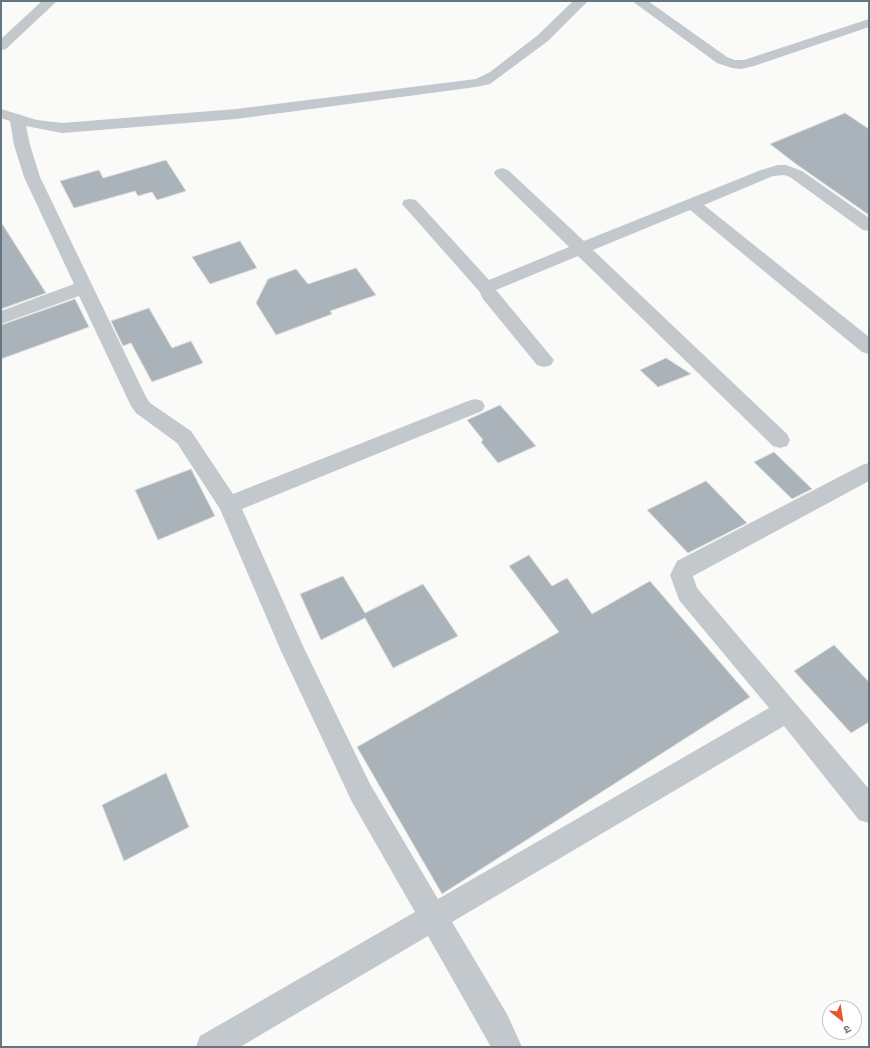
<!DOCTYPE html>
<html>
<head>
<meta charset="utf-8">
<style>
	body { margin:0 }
	#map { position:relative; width:870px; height:1048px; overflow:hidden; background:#fafaf8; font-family:Inter,"Noto Sans Devanagari",sans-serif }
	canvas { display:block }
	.frame { position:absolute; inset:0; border:2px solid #657683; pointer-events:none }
	.north { position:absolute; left:822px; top:1000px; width:40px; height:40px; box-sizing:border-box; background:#fff; border:1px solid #c1c8cd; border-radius:50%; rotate:150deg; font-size:11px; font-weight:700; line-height:16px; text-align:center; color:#657683 }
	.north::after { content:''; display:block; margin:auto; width:14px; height:18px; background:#e4572e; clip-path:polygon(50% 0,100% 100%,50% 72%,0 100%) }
</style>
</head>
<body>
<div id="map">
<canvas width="870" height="1048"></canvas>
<div class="frame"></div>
<div class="north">उ</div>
</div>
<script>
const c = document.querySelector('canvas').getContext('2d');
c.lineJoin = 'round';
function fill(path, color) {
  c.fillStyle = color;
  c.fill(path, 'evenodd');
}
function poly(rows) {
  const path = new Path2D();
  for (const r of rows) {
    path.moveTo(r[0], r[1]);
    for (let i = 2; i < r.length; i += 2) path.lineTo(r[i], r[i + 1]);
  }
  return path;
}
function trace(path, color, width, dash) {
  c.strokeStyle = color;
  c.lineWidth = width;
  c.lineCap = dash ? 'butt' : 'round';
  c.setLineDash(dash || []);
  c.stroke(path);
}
const building = poly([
	[845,113,869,129,869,215,796,164,770,144,845,113],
	[166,160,186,191,157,200,152,192,138,196,135,191,74,208,60,181,99,170,103,178,166,160],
	[1,222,46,293,1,309,1,222],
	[240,241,257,268,210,284,192,257,240,241],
	[356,268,376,295,330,311,332,314,276,335,256,303,268,279,296,269,308,284,356,268],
	[75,299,89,327,1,359,1,325,75,299],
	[149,308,172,348,191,341,203,363,152,382,131,343,123,346,111,321,149,308],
	[666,358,691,374,658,387,640,370,666,358],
	[500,405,536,446,498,463,481,442,483,440,467,420,500,405],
	[774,452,812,489,792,499,754,462,774,452],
	[191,469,215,516,158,540,135,490,191,469],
	[706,481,747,523,688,553,647,510,706,481],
	[529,555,552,586,567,578,592,614,650,581,750,697,442,894,357,747,559,632,509,566,529,555],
	[343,576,365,613,423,584,458,636,393,668,365,618,321,640,300,594,343,576],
	[834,645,869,682,869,722,851,733,794,671,834,645],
	[166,773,189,827,124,861,102,805,166,773]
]);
const minor = poly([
	[42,1,57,1,6,49,1,50,1,39,42,1],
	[573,1,588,1,548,41,490,84,476,87,236,119,62,133,26,126,30,145,40,177,146,397,150,403,191,431,233,494,468,401,475,399,482,401,485,406,482,411,242,509,303,646,370,784,438,899,769,708,679,600,670,575,677,561,862,465,869,463,869,481,693,576,697,588,869,789,869,823,859,820,784,726,452,922,507,1014,522,1047,491,1047,428,936,240,1047,196,1047,200,1036,415,912,352,802,281,651,220,509,177,443,136,413,131,406,79,296,1,324,1,311,74,284,24,177,14,145,10,121,1,118,1,109,37,120,62,123,236,109,476,79,490,72,538,35,573,1],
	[632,1,648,1,727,57,735,60,744,60,869,19,869,27,754,66,741,69,732,68,717,63,632,1],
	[778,165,786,165,802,171,869,218,869,231,863,230,790,177,784,175,773,176,704,205,869,337,869,354,862,352,690,210,593,250,787,434,790,440,787,446,780,448,773,446,578,256,496,290,554,360,551,365,544,367,537,365,483,299,479,291,402,204,404,200,410,199,416,200,489,280,569,247,496,176,494,173,496,170,502,168,508,170,584,241,761,170,778,165]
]);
fill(building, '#aab3b9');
trace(building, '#dcdcda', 1);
fill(minor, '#c3c8cc');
</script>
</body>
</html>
